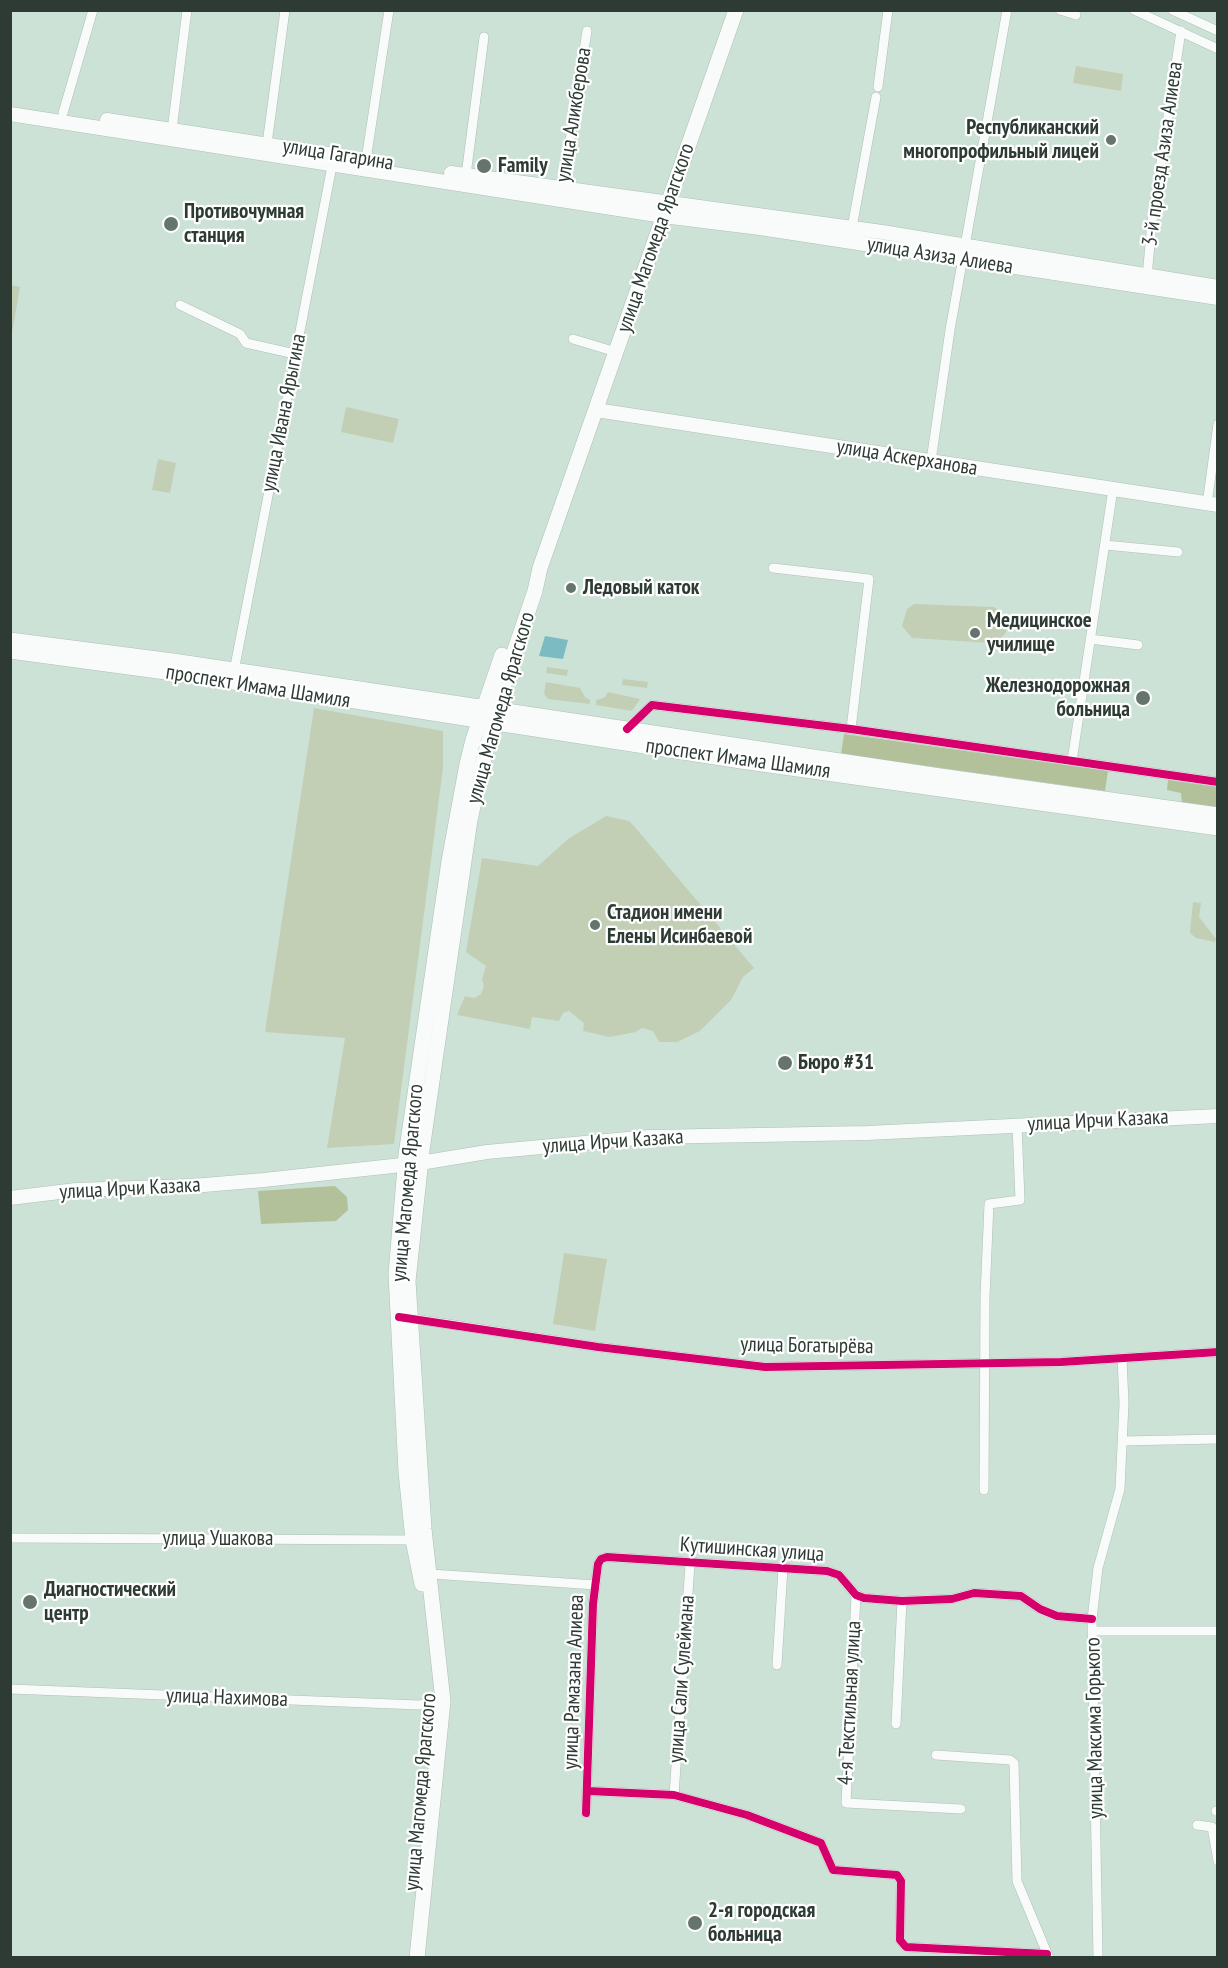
<!DOCTYPE html>
<html>
<head>
<meta charset="utf-8">
<style>
	body { margin:0 }
	#map { position:relative; width:1228px; height:1968px; overflow:hidden; background:#cde2d7; font-family:"PT Sans Narrow",sans-serif }
	canvas { display:block }
	.frame { position:absolute; inset:0; border:12px solid #2d3b34; pointer-events:none }
</style>
</head>
<body>
<div id="map">
<canvas width="1228" height="1968"></canvas>
<div class="frame"></div>
</div>
<script>
const c = document.querySelector('canvas').getContext('2d');
c.lineJoin = 'round';
function fill(path, color) {
  c.fillStyle = color;
  c.fill(path, 'evenodd');
}
function poly(rows) {
  const path = new Path2D();
  for (const r of rows) {
    path.moveTo(r[0], r[1]);
    for (let i = 2; i < r.length; i += 2) path.lineTo(r[i], r[i + 1]);
  }
  return path;
}
function trace(path, color, width, dash) {
  c.strokeStyle = color;
  c.lineWidth = width;
  c.lineCap = dash ? 'butt' : 'round';
  c.setLineDash(dash || []);
  c.stroke(path);
}
function label(font, color, halo, rows, align = 'center') {
  c.font = font + ' "PT Sans Narrow",sans-serif';
  c.lineWidth = 4.5;
  c.setLineDash([]);
  c.textBaseline = 'middle';
  c.strokeStyle = halo;
  c.fillStyle = color;
  for (const [text, x, y, turn = 0] of rows) {
    c.save();
    c.translate(x, y);
    c.rotate((+turn || 0) * Math.PI / 180);
    c.textAlign = isNaN(turn) ? turn : align;
    if (halo) c.strokeText(text, 0, 0);
    c.fillText(text, 0, 0);
    c.restore();
  }
}
const green = poly([
	[1076,66,1123,74,1121,91,1073,83],
	[11,285,20,287,11,339,10,285],
	[346,407,399,419,393,443,341,432],
	[158,459,176,463,170,493,152,490],
	[914,604,994,607,1002,612,1007,621,1006,632,1001,639,991,643,912,638,902,626,907,609],
	[547,667,568,670,567,676,546,673],
	[623,679,648,682,647,688,622,685],
	[546,682,580,688,585,697,590,700,590,704,548,699,544,694],
	[608,692,640,699,632,711,596,705,596,700,604,698],
	[314,708,443,731,443,768,394,1144,327,1148,345,1038,265,1032],
	[606,816,629,821,634,826,754,968,743,977,731,1000,700,1031,677,1042,659,1042,653,1031,642,1028,636,1032,609,1037,583,1031,584,1023,569,1011,563,1013,559,1021,532,1017,530,1029,457,1015,465,996,474,998,481,994,484,986,482,979,486,966,466,952,482,858,538,866,568,839],
	[1193,902,1201,903,1199,917,1216,939,1215,942,1196,938,1190,933],
	[564,1253,607,1259,595,1331,553,1324]
]);
const forest = poly([
	[844,734,1108,771,1105,791,841,754],
	[1168,780,1217,787,1217,807,1182,803,1181,793,1167,790],
	[335,1186,347,1197,348,1210,336,1221,261,1224,258,1191]
]);
const water = poly([
	[545,636,568,640,563,659,539,656]
]);
const street = poly([
	[1060,10,1076,15],
	[1134,10,1218,49],
	[1172,10,1218,31],
	[878,87,888,10],
	[63,113,93,10],
	[172,130,187,10],
	[267,144,285,10],
	[366,160,389,10],
	[466,175,484,37],
	[562,192,587,31],
	[851,233,876,97],
	[1147,277,1152,222,1181,31],
	[180,305,240,334,246,343,295,354],
	[573,339,616,352],
	[931,461,950,330,1007,10],
	[1207,504,1218,424],
	[1105,545,1178,552],
	[773,568,869,579,851,729],
	[1090,639,1138,645],
	[234,671,333,161],
	[627,729,652,705,851,729,1218,782],
	[1072,761,1113,489],
	[408,1318,598,1347,765,1367,1061,1362,1218,1352],
	[1123,1441,1218,1439],
	[984,1490,985,1296,989,1204,1020,1200,1017,1125],
	[10,1538,416,1540],
	[425,1576,431,1574,596,1585],
	[856,1595,846,1803,961,1809],
	[1094,1631,1218,1631],
	[777,1665,783,1568],
	[10,1689,419,1705,443,1701],
	[896,1724,902,1601],
	[936,1755,1010,1760,1014,1763,1017,1881,1049,1958],
	[588,1791,674,1795,747,1815,821,1843,833,1870,897,1875,901,1881,900,1940,906,1947,1047,1954],
	[674,1795,690,1564],
	[1216,1811,1218,1811],
	[586,1813,593,1604,598,1564,601,1559,607,1557,827,1571,839,1575,856,1595,864,1598,902,1601,952,1599,974,1593,1021,1596,1040,1609,1057,1616,1092,1619],
	[1197,1825,1212,1827,1218,1861],
	[1098,1958,1092,1619,1098,1568,1120,1489,1124,1403,1122,1358]
]);
const secondary = poly([
	[10,114,663,216,760,228,1218,298],
	[107,120,379,162],
	[451,173,882,232,1218,287],
	[596,410,1218,505],
	[10,1198,76,1190,192,1186,264,1180,420,1163,487,1152,649,1137,867,1133,1218,1116]
]);
const primary = poly([
	[10,640,173,661,940,776,1218,815],
	[10,651,188,675,741,761,1218,828],
	[422,1584,413,1540,406,1472,396,1274,406,1155,449,861,467,764,473,740,502,655],
	[417,1958,443,1701,424,1529,408,1281,422,1150,470,820,482,766,509,667,535,591,540,568,736,10]
]);
const cycleway = poly([
	[627,729,652,705,851,729,1218,782],
	[399,1317,598,1347,765,1367,1061,1362,1218,1352],
	[588,1791,674,1795,747,1815,821,1843,833,1870,897,1875,901,1881,900,1940,906,1947,1047,1954],
	[586,1813,593,1604,598,1564,601,1559,607,1557,827,1571,839,1575,856,1595,864,1598,902,1601,952,1599,974,1593,1021,1596,1040,1609,1057,1616,1092,1619]
]);
const markers = [
	[1111,140,6,"#65756d"],
	[484,166,8,"#65756d"],
	[171,224,8,"#65756d"],
	[571,588,6,"#65756d"],
	[975,633,6,"#65756d"],
	[1143,698,8,"#65756d"],
	[595,925,6,"#65756d"],
	[785,1063,8,"#65756d"],
	[30,1602,8,"#65756d"],
	[695,1923,8,"#65756d"]
];
const streetNames = [
	["улица Аликберова",574,115,-81],
	["3-й проезд Азиза Алиева",1163,154,-82],
	["улица Гагарина",338,155,9],
	["улица Магомеда Ярагского",656,238,-71],
	["улица Азиза Алиева",940,256,9],
	["улица Ивана Ярыгина",284,413,-79],
	["улица Аскерханова",907,458,9],
	["проспект Имама Шамиля",258,687,9],
	["улица Магомеда Ярагского",501,708,-74],
	["проспект Имама Шамиля",738,759,8],
	["улица Ирчи Казака",1098,1121,-3],
	["улица Ирчи Казака",613,1142,-4],
	["улица Магомеда Ярагского",408,1183,-85],
	["улица Ирчи Казака",130,1189,-3],
	["улица Богатырёва",807,1346,1],
	["улица Ушакова",218,1539],
	["Кутишинская улица",752,1550,4],
	["улица Сали Сулеймана",682,1679,-86],
	["улица Рамазана Алиева",574,1682,-88],
	["улица Нахимова",227,1698,2],
	["4-я Текстильная улица",850,1703,-87],
	["улица Максима Горького",1095,1728,-91],
	["улица Магомеда Ярагского",421,1792,-85]
];
const poiNames = [
	["Республиканский",1099,128,"right"],
	["многопрофильный лицей",1099,152,"right"],
	["Family",498,166],
	["Противочумная",184,212],
	["станция",184,236],
	["Ледовый каток",583,588],
	["Медицинское",987,621],
	["училище",987,645],
	["Железнодорожная",1130,686,"right"],
	["больница",1130,710,"right"],
	["Стадион имени",607,913],
	["Елены Исинбаевой",607,937],
	["Бюро #31",798,1063],
	["Диагностический",44,1590],
	["центр",44,1614],
	["2-я городская",708,1911],
	["больница",708,1935]
];
fill(green, '#c2cfb5');
fill(forest, '#b3c19a');
fill(water, '#7bbbc1');
trace(street, '#aebfb6', 10);
trace(secondary, '#aebfb6', 15);
trace(primary, '#aebfb6', 16);
trace(street, '#f8fbf9', 9);
trace(secondary, '#f8fbf9', 14);
trace(primary, '#f8fbf9', 15);
trace(cycleway, '#d6006c', 8);
for (const [x, y, r, color] of markers) {
  const dot = new Path2D();
  dot.arc(x, y, r, 0, 2 * Math.PI);
  c.fillStyle = color;
  c.fill(dot);
  trace(dot, '#fff', 2);
}
label('21px', '#2d3b34', '#fff', streetNames);
label('bold 21px', '#2d3b34', '#fff', poiNames, 'left');
</script>
</body>
</html>
